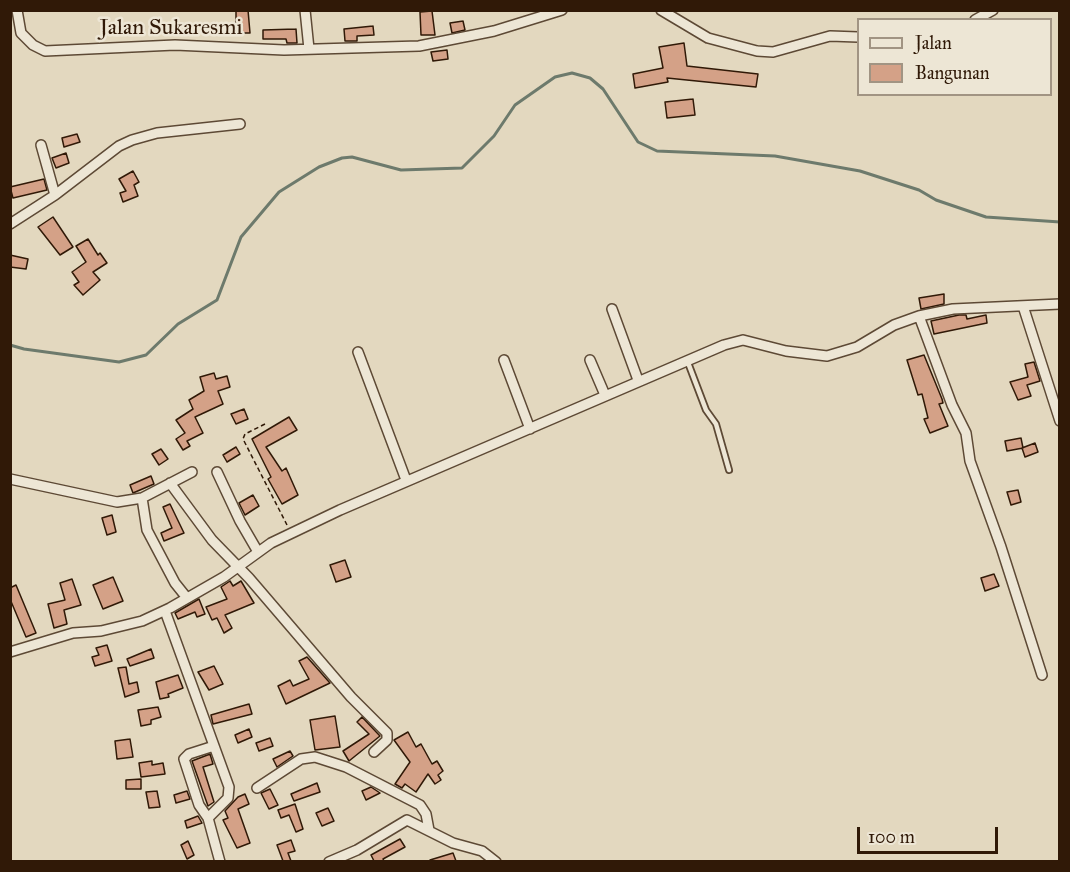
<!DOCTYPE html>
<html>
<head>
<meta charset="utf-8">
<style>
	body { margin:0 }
	#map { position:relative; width:1070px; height:872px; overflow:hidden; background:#e3d8bf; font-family:"IM FELL Great Primer",serif }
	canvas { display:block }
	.frame { position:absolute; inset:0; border:12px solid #301907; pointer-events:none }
	.legend { position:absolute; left:857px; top:18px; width:195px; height:78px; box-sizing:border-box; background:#ede6d5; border:2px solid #a19483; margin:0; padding:8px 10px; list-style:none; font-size:18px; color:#301907 }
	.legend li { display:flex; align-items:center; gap:12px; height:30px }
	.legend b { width:30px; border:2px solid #a19483 }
	.scale { position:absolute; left:857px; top:827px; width:141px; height:27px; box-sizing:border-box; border:3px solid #301907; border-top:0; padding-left:8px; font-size:18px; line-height:21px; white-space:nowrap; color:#301907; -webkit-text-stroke:4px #ede6d5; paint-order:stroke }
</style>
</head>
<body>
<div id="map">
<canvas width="1070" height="872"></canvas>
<div class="frame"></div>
<ul class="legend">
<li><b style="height:8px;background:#ede6d5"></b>Jalan</li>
<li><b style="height:16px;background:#d4a187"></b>Bangunan</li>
</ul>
<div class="scale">100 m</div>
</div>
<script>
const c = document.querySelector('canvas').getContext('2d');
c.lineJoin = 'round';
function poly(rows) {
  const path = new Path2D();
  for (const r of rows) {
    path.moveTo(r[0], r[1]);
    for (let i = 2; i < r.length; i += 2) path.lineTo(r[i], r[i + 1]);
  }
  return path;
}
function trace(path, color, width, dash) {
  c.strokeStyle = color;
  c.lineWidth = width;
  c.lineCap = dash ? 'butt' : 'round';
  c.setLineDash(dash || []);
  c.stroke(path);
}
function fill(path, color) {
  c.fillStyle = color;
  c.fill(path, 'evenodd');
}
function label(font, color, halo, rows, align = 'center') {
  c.font = font + ' "IM FELL Great Primer",serif';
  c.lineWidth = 5;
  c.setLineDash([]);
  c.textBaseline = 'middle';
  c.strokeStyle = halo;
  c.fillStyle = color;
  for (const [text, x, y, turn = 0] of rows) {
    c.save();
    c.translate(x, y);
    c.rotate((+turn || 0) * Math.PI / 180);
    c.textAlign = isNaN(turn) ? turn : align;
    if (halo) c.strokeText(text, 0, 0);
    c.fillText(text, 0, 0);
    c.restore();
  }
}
const stream = poly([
	[10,345,24,349,119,362,146,355,178,324,217,300,241,237,279,192,319,167,342,158,352,157,401,170,462,168,494,136,515,105,555,77,572,73,590,78,603,89,638,142,657,151,775,156,860,171,919,190,936,200,986,217,1060,222]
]);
const building = poly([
	[236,10,248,10,250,33,236,33,236,10],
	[432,11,435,35,421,35,420,12,432,11],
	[463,21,465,30,452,33,450,23,463,21],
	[373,26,374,35,357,36,357,41,345,41,344,29,373,26],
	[296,29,297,43,287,43,286,39,263,39,263,30,296,29],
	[684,43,687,66,758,74,756,87,667,78,668,82,635,88,633,74,663,68,659,47,684,43],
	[447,50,448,59,433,61,431,52,447,50],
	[693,99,695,115,667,118,665,102,693,99],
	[77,134,80,142,64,147,62,138,77,134],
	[66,153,69,163,56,168,52,158,66,153],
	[133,171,139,182,134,185,138,196,123,202,120,193,126,191,119,179,133,171],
	[44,179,47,190,13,198,10,187,44,179],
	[53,217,73,247,60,255,38,227,53,217],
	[88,239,98,255,100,253,107,263,93,272,100,280,83,295,74,285,79,282,72,272,86,262,76,246,88,239],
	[10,255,28,259,26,269,10,267,10,255],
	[944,294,944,304,921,309,919,298,944,294],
	[959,315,966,315,967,319,986,315,987,323,934,334,931,321,959,315],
	[924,355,942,399,943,403,939,404,948,426,930,433,924,419,928,418,922,394,918,395,907,360,924,355],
	[1034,362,1040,381,1027,385,1031,396,1018,400,1010,382,1028,377,1025,364,1034,362],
	[214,373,216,379,227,376,230,387,218,391,223,404,195,417,203,433,187,441,190,446,183,450,176,439,185,433,176,420,193,409,189,400,204,391,200,377,214,373],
	[244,409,248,419,236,424,231,414,244,409],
	[289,417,297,430,266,447,282,471,286,468,298,495,282,504,268,479,271,477,252,439,289,417],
	[1021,438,1023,448,1007,451,1005,441,1021,438],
	[1035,443,1038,452,1025,457,1022,448,1035,443],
	[236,447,240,454,227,462,223,455,236,447],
	[161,449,168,459,159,465,152,454,161,449],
	[151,476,154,484,133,493,130,485,151,476],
	[1018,490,1021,502,1011,505,1007,492,1018,490],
	[253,495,259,506,245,515,239,503,253,495],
	[170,504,184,533,164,541,161,533,172,528,163,507,170,504],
	[112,515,116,532,107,535,102,518,112,515],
	[345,560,351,577,336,582,330,565,345,560],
	[994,574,999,586,985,591,981,578,994,574],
	[113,577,123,601,103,609,93,585,113,577],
	[72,579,81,605,64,610,67,624,54,628,48,604,65,600,60,583,72,579],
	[230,581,233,586,241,581,254,603,225,615,232,628,224,633,217,618,212,620,206,607,227,599,221,587,230,581],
	[16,585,36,633,26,637,10,599,10,588,16,585],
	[199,599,205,614,197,617,195,612,178,619,175,613,199,599],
	[107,645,112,661,95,666,92,657,99,655,96,648,107,645],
	[151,649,154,658,130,666,127,659,151,649],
	[307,657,330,683,286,704,278,686,290,680,293,686,309,679,299,661,307,657],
	[214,666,223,684,209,690,198,672,214,666],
	[126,667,129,684,137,682,139,692,125,697,118,668,126,667],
	[178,675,183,688,168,694,169,697,160,699,156,682,178,675],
	[249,704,252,714,213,724,211,715,249,704],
	[158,707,161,717,151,720,151,724,141,726,138,710,158,707],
	[335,716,340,747,315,750,310,720,335,716],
	[362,717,380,736,349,761,343,751,369,734,357,722,362,717],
	[249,729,252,737,238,743,235,735,249,729],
	[408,732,416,747,421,744,432,764,437,761,443,771,438,775,441,780,435,784,428,774,416,792,405,784,402,788,395,784,410,762,394,740,408,732],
	[270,738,273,746,259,751,256,743,270,738],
	[130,739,133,757,117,759,115,741,130,739],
	[290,751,293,756,277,767,273,759,290,751],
	[210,754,213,764,203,767,214,802,208,806,192,761,210,754],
	[152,761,152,765,163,763,165,774,141,777,139,763,152,761],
	[141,779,141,789,126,789,126,780,141,779],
	[317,783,320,792,294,801,291,794,317,783],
	[371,787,380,793,366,800,362,791,371,787],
	[270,789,278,805,269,809,261,793,270,789],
	[157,791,160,807,149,808,146,792,157,791],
	[187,791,190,799,176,803,174,795,187,791],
	[245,794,249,804,238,809,250,843,237,848,223,820,228,818,225,811,238,797,245,794],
	[295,804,303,829,296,832,289,815,281,818,278,810,295,804],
	[328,808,334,821,322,826,316,813,328,808],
	[198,816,202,823,187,828,185,821,198,816],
	[400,839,405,847,383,859,384,861,374,861,371,855,400,839],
	[291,840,295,851,288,853,291,861,283,861,277,845,291,840],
	[188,841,194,855,187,859,181,845,188,841],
	[453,853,456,861,431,861,430,860,453,853]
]);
const path = poly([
	[265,424,245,434,243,439,287,525]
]);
const lane = poly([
	[687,360,706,410,716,424,729,470]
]);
const street = poly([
	[17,10,21,33,33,45,45,51,175,45,284,50,419,46,494,31,562,10],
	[305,10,309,49],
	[661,10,708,38,757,51,773,52,830,36,858,37],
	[975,20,993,10],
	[41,145,55,195],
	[10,224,55,195,119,146,132,140,157,133,240,124],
	[1023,306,1060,421],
	[612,309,638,380],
	[919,316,952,405,966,433,970,461,1001,547,1042,675],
	[358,352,406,480],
	[504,360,530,429],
	[590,360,605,395],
	[217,472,240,521,258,552],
	[10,479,117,502,142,498,192,472],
	[170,483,212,540,249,578,351,697,387,733,387,740,374,752],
	[142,498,147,530,175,583,187,598],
	[165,611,229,787,228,798,208,818,220,862],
	[10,652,73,633,101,631,142,621,170,608,224,577,271,543,340,510,724,345,743,340,786,351,827,356,857,347,894,325,919,316,953,309,1060,304],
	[257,788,301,759,315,757,346,767,420,805,426,814,429,830],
	[208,818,199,805,184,759,189,754,214,746],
	[329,862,357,850,407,820,453,843,482,851,496,862]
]);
const streetNames = [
	["Jalan Sukaresmi",171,29]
];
trace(stream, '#6d7a6c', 3);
fill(building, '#d4a187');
trace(building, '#301907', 1.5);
trace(lane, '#5d4935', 8);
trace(street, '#5d4935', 12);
trace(path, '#301907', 1.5, [4.5, 3]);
trace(lane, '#ede6d5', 4.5);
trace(street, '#ede6d5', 9);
label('22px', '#301907', '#ede6d5', streetNames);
</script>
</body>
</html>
